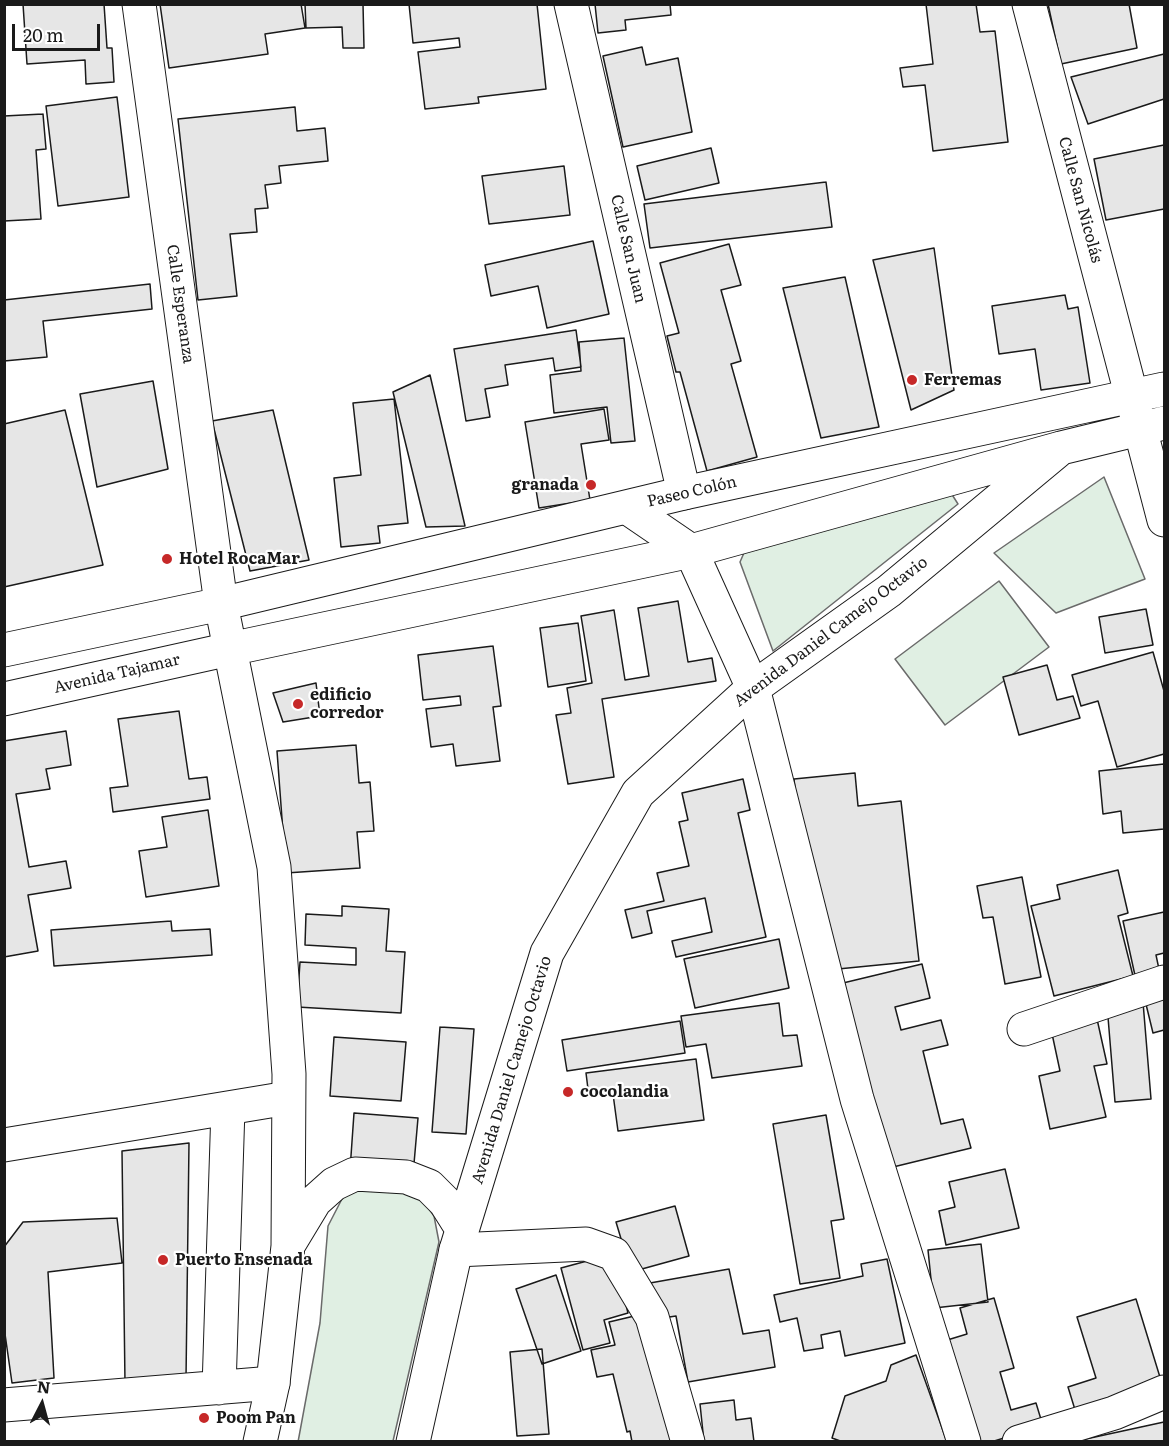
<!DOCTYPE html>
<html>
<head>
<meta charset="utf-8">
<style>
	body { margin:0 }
	#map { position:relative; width:1169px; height:1446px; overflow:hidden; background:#fff; font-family:Literata,serif }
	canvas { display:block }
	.frame { position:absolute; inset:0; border:6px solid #1a1a1a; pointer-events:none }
	.north { position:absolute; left:12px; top:1374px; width:60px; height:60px; -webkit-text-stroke:4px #fff; paint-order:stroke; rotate:6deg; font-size:16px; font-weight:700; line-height:24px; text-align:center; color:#1a1a1a }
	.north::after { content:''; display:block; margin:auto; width:21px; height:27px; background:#1a1a1a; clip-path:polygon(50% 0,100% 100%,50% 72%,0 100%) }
	.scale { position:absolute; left:12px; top:24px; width:88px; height:27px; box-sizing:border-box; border:3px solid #1a1a1a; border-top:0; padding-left:8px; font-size:18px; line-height:21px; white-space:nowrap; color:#1a1a1a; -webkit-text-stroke:4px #fff; paint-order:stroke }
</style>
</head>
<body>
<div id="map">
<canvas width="1169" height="1446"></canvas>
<div class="frame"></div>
<div class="north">N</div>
<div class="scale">20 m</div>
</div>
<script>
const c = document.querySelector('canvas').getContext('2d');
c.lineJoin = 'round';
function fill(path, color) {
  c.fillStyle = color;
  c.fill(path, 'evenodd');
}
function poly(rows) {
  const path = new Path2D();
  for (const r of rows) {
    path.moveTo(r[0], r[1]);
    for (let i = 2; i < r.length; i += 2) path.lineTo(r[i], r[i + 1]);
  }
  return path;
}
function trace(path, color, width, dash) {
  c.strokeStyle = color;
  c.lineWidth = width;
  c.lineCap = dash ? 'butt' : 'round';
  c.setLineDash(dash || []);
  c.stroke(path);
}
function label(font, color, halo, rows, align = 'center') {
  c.font = font + ' Literata,serif';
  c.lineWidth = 4.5;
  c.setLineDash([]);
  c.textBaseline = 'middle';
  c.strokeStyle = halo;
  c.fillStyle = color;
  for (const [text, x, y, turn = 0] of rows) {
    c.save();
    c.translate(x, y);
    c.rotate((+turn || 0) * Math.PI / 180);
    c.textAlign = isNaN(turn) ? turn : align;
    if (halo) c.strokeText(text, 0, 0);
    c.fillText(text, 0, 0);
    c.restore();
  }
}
const green = poly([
	[1104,477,1145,579,1056,613,994,553,1104,477],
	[951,493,958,504,773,651,740,562,751,537,951,493],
	[999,581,1049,647,945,725,895,659,999,581],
	[362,1182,419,1195,434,1216,439,1242,393,1441,298,1442,320,1323,328,1226,344,1195,362,1182]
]);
const building = poly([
	[23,4,104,4,107,48,112,48,114,82,86,84,85,60,27,64,23,4],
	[160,4,301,4,305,28,265,34,268,54,169,68,160,4],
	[305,4,363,4,364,48,343,48,342,27,306,28,305,4],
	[409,4,537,4,546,89,478,97,479,103,425,109,418,52,460,47,459,38,413,43,409,4],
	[595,4,670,4,671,15,625,20,626,30,598,33,595,4],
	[926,4,976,4,980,32,995,31,1008,142,933,151,925,85,903,87,900,68,933,64,926,4],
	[1048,4,1129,4,1137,48,1061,64,1048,4],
	[642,47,646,65,678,58,692,132,623,147,603,56,642,47],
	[1164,54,1164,99,1088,124,1071,77,1164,54],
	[117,97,129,197,58,206,46,106,117,97],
	[295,107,297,131,325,128,328,161,279,166,281,183,265,185,268,208,255,209,257,232,230,234,237,296,198,300,178,119,295,107],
	[43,114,46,149,36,150,41,219,4,221,4,116,43,114],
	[1164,145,1164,209,1106,220,1094,159,1164,145],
	[711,148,719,183,645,200,637,166,711,148],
	[564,166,570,215,489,224,482,176,564,166],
	[826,182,832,227,650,248,644,204,826,182],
	[593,241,609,314,547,328,538,286,491,296,485,265,593,241],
	[729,244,741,285,721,290,741,361,731,364,757,457,707,471,680,372,676,372,667,336,679,333,660,263,729,244],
	[934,248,954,390,911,410,873,260,934,248],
	[845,277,879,427,821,438,783,288,845,277],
	[150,284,152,309,43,321,47,357,4,361,4,300,150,284],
	[1065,295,1068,309,1078,307,1090,383,1041,390,1035,349,999,354,992,306,1065,295],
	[576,330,581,367,555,371,553,358,505,365,508,385,485,389,490,417,466,421,454,349,576,330],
	[624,338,635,441,611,443,607,407,554,413,550,375,581,371,579,342,624,338],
	[430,375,465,526,426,527,393,392,430,375],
	[153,381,168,469,97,487,80,394,153,381],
	[394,399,408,523,378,526,380,543,341,547,334,478,361,475,353,403,394,399],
	[604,409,609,440,581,444,590,500,539,508,525,422,604,409],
	[65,410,103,565,4,587,4,424,65,410],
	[273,410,309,560,250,571,212,421,273,410],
	[678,601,688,662,712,658,716,681,602,699,614,777,568,784,556,715,571,713,567,688,592,683,581,616,614,610,625,680,649,676,638,608,678,601],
	[1146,609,1153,645,1105,653,1099,617,1146,609],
	[578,623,586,681,548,687,540,628,578,623],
	[493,646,501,706,493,707,500,761,456,766,453,744,431,747,426,709,461,705,460,696,423,700,418,655,493,646],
	[1153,652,1164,691,1164,754,1117,767,1098,701,1081,706,1072,675,1153,652],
	[1047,665,1057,700,1073,696,1080,718,1019,735,1003,677,1047,665],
	[316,683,320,716,283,722,273,693,316,683],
	[179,711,189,779,207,777,210,799,113,812,110,788,128,786,118,719,179,711],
	[66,731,71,765,46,769,50,789,16,794,29,867,66,861,71,888,28,895,38,951,4,957,4,741,66,731],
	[356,745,359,783,370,782,374,831,357,832,360,868,286,873,277,751,356,745],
	[1164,764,1164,829,1123,833,1121,811,1103,814,1099,771,1164,764],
	[855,773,858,806,901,801,919,961,838,969,806,887,794,779,855,773],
	[743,779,750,810,738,813,766,937,676,957,672,941,712,932,705,898,647,911,652,933,632,938,625,910,664,901,657,873,689,866,679,822,688,820,682,793,743,779],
	[208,810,219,886,146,897,139,851,167,847,162,817,208,810],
	[1118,870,1128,913,1118,916,1133,976,1054,996,1031,906,1060,899,1057,885,1118,870],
	[1022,877,1041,977,1005,984,993,917,983,918,977,886,1022,877],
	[342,906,389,909,386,951,405,952,401,1013,297,1007,300,962,356,965,356,948,305,945,306,914,342,916,342,906],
	[1164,912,1164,953,1156,955,1160,974,1136,980,1123,921,1164,912],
	[171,921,172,931,210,929,212,955,54,966,51,930,171,921],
	[779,939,789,988,695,1008,684,959,779,939],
	[922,964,930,998,895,1007,901,1030,941,1020,948,1045,923,1051,941,1124,963,1119,971,1148,889,1168,843,983,922,964],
	[1164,990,1164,1030,1153,1033,1144,996,1164,990],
	[1143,1002,1151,1099,1115,1102,1107,1005,1143,1002],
	[779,1003,783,1036,797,1035,802,1066,712,1078,706,1044,686,1047,681,1016,779,1003],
	[1097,1019,1107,1064,1094,1066,1106,1117,1050,1129,1039,1076,1060,1071,1051,1029,1097,1019],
	[680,1021,685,1053,567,1071,562,1040,680,1021],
	[440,1027,474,1029,466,1134,432,1132,440,1027],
	[334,1037,406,1042,401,1101,330,1096,334,1037],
	[696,1059,704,1120,618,1131,613,1094,589,1097,586,1073,696,1059],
	[354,1113,418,1118,413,1175,350,1170,354,1113],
	[826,1115,844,1219,831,1221,840,1278,800,1284,773,1124,826,1115],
	[189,1143,186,1379,125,1383,122,1151,189,1143],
	[1005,1169,1019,1228,946,1245,939,1211,955,1207,949,1182,1005,1169],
	[675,1206,689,1256,631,1272,616,1222,675,1206],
	[117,1218,122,1263,48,1272,54,1378,12,1383,4,1327,4,1247,23,1222,117,1218],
	[981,1244,988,1302,934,1308,928,1250,981,1244],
	[613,1254,628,1313,604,1320,610,1343,583,1350,561,1268,613,1254],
	[887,1259,905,1343,845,1356,840,1331,821,1335,823,1348,804,1351,797,1318,780,1322,774,1295,863,1276,861,1264,887,1259],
	[729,1269,743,1334,769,1330,775,1367,688,1382,676,1316,656,1319,650,1283,729,1269],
	[556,1275,581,1351,542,1364,516,1289,556,1275],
	[994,1298,1014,1368,1000,1372,1011,1410,1036,1403,1043,1426,991,1442,973,1442,944,1341,967,1334,960,1308,994,1298],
	[1136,1299,1163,1387,1076,1413,1068,1387,1096,1378,1077,1317,1136,1299],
	[647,1313,676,1442,632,1442,630,1431,627,1432,613,1374,597,1377,591,1350,615,1345,609,1322,647,1313],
	[542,1349,549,1434,517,1436,510,1352,542,1349],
	[916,1355,947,1442,843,1442,832,1438,845,1396,886,1381,891,1365,916,1355],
	[734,1400,736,1420,751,1418,754,1442,704,1442,700,1404,734,1400],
	[1164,1422,1164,1442,1072,1442,1164,1422]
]);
const minor = poly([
	[571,4,684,493],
	[1029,4,1164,520],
	[628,508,691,551,753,688,857,1099,964,1442],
	[4,650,221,604,139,4],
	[4,699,230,649],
	[1024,1029,1164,982],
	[4,1145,288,1098],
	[456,1250,586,1244,614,1254,652,1317,688,1442],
	[219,1388,228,1108],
	[4,1405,273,1383],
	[1019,1442,1114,1413,1164,1392]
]);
const major = poly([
	[230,649,691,551,1061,448,1164,423],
	[289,1244,315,1201,334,1184,355,1174,406,1177,429,1186,445,1202,462,1229],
	[260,1442,273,1383,288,1246,289,1074,274,867,221,604,684,493,1164,389],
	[413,1442,456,1250,547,953,638,793,753,688,889,591,1061,448]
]);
const markers = [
	[912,380,6,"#c62828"],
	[591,485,6,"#c62828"],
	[167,559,6,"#c62828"],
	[298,704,6,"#c62828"],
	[568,1092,6,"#c62828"],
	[163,1260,6,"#c62828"],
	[204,1418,6,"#c62828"]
];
const streetNames = [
	["Calle San Nicolás",1080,200,75],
	["Calle San Juan",628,249,77],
	["Calle Esperanza",180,304,82],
	["Paseo Colón",692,492,-13],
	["Avenida Daniel Camejo Octavio",831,632,-37],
	["Avenida Tajamar",117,674,-13],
	["Avenida Daniel Camejo Octavio",512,1070,-73]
];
const poiNames = [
	["Ferremas",924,380],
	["granada",579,485,"right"],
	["Hotel RocaMar",179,559],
	["edificio",310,695],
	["corredor",310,713],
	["cocolandia",580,1092],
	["Puerto Ensenada",175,1260],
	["Poom Pan",216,1418]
];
fill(green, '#e0efe3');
trace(green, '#6a6a6a', 1.5);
fill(building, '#e6e6e6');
trace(building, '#1a1a1a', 1.5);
trace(minor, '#1a1a1a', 35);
trace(major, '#1a1a1a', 35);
trace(minor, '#fff', 33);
trace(major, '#fff', 33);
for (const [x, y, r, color] of markers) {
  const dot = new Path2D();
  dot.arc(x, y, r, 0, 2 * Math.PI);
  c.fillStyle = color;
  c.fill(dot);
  trace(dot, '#fff', 2);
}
label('16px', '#1a1a1a', '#fff', streetNames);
label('bold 16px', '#1a1a1a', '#fff', poiNames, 'left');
</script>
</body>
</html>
